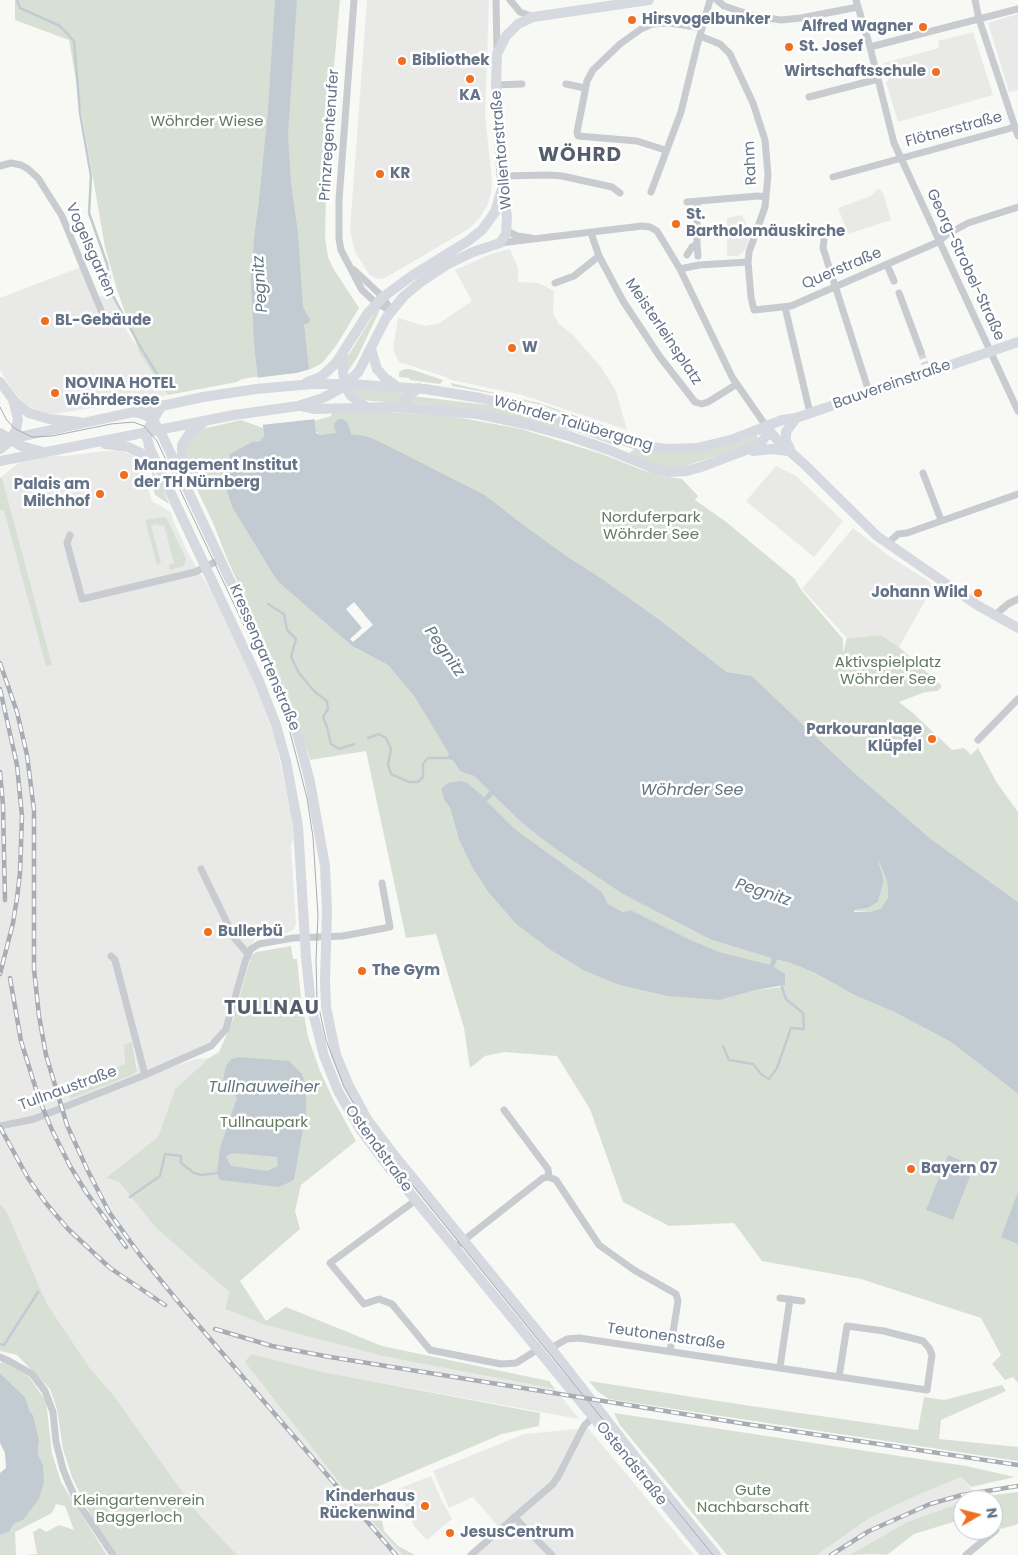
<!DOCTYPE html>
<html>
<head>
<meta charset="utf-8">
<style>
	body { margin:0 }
	#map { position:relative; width:1018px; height:1555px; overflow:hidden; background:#f8f8f5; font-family:Poppins,sans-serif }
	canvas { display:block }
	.north { position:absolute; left:953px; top:1490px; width:50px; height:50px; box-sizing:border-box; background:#fff; border:1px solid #c1c7cf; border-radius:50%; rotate:82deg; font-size:14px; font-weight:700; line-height:20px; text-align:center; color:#657388 }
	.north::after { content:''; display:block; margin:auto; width:18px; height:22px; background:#ef6f1f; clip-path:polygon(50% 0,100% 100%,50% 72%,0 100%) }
</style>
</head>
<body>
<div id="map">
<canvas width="1018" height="1555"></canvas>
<div class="north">N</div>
</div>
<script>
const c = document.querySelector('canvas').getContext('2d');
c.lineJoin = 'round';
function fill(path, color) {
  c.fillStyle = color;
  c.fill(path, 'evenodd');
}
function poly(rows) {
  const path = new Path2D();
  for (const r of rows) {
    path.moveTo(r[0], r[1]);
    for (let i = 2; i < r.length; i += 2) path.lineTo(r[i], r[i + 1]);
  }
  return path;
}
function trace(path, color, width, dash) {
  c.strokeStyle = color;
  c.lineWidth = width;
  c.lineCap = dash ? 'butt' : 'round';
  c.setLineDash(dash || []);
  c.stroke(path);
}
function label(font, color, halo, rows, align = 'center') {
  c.font = font + ' Poppins,sans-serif';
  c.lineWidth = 5;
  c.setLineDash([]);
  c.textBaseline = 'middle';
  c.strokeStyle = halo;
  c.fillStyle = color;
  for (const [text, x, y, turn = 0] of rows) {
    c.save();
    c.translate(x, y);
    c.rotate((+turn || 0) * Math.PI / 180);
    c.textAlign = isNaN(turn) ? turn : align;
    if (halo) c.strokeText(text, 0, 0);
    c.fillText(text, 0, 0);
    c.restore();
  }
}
const built = poly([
	[367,0,489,0,485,115,492,180,491,193,488,204,481,216,470,228,387,277,381,279,375,278,369,274,355,252,350,230],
	[1018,14,1018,90,1009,92,988,23],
	[973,32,993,95,898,122,886,82,889,81,884,63,939,48,938,41],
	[878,189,880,189,884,196,891,220,848,234,838,208,871,196],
	[742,215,751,234,745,250,738,256,727,256,727,218],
	[510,249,518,268,518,282,539,283,554,291,553,314,559,324,572,334,601,367,616,391,627,430,522,395,451,380,443,376,399,362,393,349,398,318,425,326,438,324,472,301,455,270,491,254],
	[81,267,97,296,113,297,127,331,168,395,55,414,45,413,32,408,23,402,11,388,0,370,0,298],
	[105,451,118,451,132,454,145,462,146,482,152,501,171,512,173,520,189,555,211,591,257,688,275,739,291,813,294,838,291,845,296,924,294,929,287,933,255,938,244,958,228,1016,221,1031,206,1046,165,1069,196,1059,209,1058,175,1089,158,1137,107,1178,119,1182,156,1228,229,1292,225,1309,265,1325,382,1356,555,1389,579,1419,323,1372,251,1354,246,1362,356,1504,403,1555,237,1555,196,1511,115,1397,90,1368,47,1304,6,1210,0,1204,0,478,23,459,40,455,65,456],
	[132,1042,137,1066,137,1071,80,1080,125,1064,124,1044],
	[776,466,796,476,843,521,814,557,746,501],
	[853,528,889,556,930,582,933,587,899,647,881,635,847,638,802,589],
	[588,1428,694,1555,475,1555,502,1531,473,1497,449,1508,433,1471,524,1434],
	[431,1476,442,1501,452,1519,427,1540,414,1526,398,1489],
	[961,1477,978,1497,970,1500,963,1500,963,1502,907,1522,849,1555,817,1555,871,1517,916,1496]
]);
const green = poly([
	[15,0,340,0,327,144,325,238,328,257,333,268,359,308,336,346,322,363,311,369,300,373,255,377,242,379,237,382,168,395,140,354,117,290,105,247,69,40,15,20],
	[377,309,380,309,378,314,358,356,347,373,347,360,348,356],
	[405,369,410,369,443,380,440,384,410,380,409,378,399,377,399,372],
	[451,383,539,403,625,433,620,433,540,405,495,394,452,386],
	[353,389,404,391,400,398,401,403,371,401,364,400,352,391],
	[412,396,497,406,553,419,622,445,619,447,577,432,510,417,445,407,410,403,407,398],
	[373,411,451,416,521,429,602,454,642,470,662,476,682,479,698,496,695,500,725,521,795,579,801,590,843,639,843,653,847,638,881,635,899,647,942,686,938,691,925,692,899,702,913,713,952,750,964,748,971,755,978,748,997,783,1018,812,1018,902,931,839,850,769,752,676,727,672,660,620,601,578,568,557,517,520,485,495,382,444,344,434,320,435,315,431,314,421,331,416,332,412],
	[241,420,263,428,264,436,262,440,258,441,226,488,232,507,277,581,352,646,388,665,414,696,449,754,447,758,453,761,461,772,474,776,489,791,484,797,441,789,444,800,450,808,459,840,472,867,488,892,515,923,703,946,631,910,623,912,608,904,602,892,515,829,487,801,492,794,521,822,712,940,771,958,770,965,720,1000,756,990,782,987,774,967,776,960,788,962,815,973,854,995,894,1012,951,1042,1018,1094,1018,1383,1013,1377,1005,1380,992,1364,1001,1355,981,1318,861,1279,762,1261,734,1223,669,1226,623,1202,590,1109,557,1056,504,1052,485,1056,470,1068,464,1028,436,934,406,938,366,751,310,760,298,720,284,684,228,561,213,523,186,466,184,456,187,442,202,429],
	[756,435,760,441,683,467,663,468,629,453,635,449,667,451],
	[152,470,160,481,169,504,155,495,152,483],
	[0,478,2,478,52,665,46,666,4,510,0,510],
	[166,517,186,559,184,566,170,570,169,565,174,563,164,525,159,526,158,524,151,526,161,562,157,565,145,520],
	[878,858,887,881,888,897,883,908,870,912,854,911,853,910,868,908,878,902,884,881],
	[291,946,293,959,297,959,301,998,308,1037,320,1071,333,1099,356,1141,301,1185,295,1211,300,1229,240,1281,266,1321,286,1307,382,1346,549,1381,555,1389,382,1356,265,1325,225,1309,229,1292,156,1228,119,1182,106,1178,158,1137,175,1089,209,1058,219,1052,233,1020,251,956,256,952],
	[132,1042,137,1071,132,1075,70,1099,68,1088,80,1080,125,1064,124,1044],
	[0,1204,6,1210,47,1304,90,1368,115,1397,196,1511,237,1555,115,1555,94,1522,72,1477,63,1449,57,1409,50,1389,17,1355,0,1351],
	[251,1354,323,1372,540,1413,539,1426,502,1434,370,1490,379,1504,384,1531,398,1546,415,1555,403,1555,356,1504,245,1362],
	[4,1361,29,1377,46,1401,52,1453,61,1482,107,1555,25,1555,37,1554,33,1532,40,1528,46,1532,59,1525,74,1530,65,1506,56,1504,52,1513,15,1532,16,1555,0,1555,0,1535,9,1532,14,1524,23,1520,43,1465,38,1454,39,1439,33,1415,30,1412,25,1397,0,1373,0,1363],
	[589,1381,751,1406,918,1430,924,1397,944,1400,1002,1385,1006,1391,941,1420,939,1439,1018,1447,1018,1461,609,1399,597,1391],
	[614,1413,966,1466,1015,1477,971,1487,961,1477,916,1496,871,1517,817,1555,727,1555,620,1425],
	[1018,1492,1018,1524,1001,1529,993,1518,993,1500,970,1500,978,1497],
	[963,1502,963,1519,914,1534,887,1555,875,1554,849,1555,907,1522]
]);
const water = poly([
	[275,0,297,0,288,135,291,183,298,233,303,307,310,319,309,323,304,324,316,433,320,435,334,433,359,435,372,438,485,495,517,520,568,557,601,578,660,620,727,672,752,676,850,769,931,839,1018,902,1018,1094,951,1042,894,1012,854,995,815,973,788,962,777,960,774,967,785,974,785,985,756,990,720,1000,668,996,620,985,585,971,551,950,515,923,488,892,472,867,459,840,450,808,444,800,441,789,448,783,460,781,467,783,484,797,489,791,474,776,461,772,453,761,446,758,449,754,414,696,388,665,352,646,277,581,232,507,226,488,226,473,230,454,252,442,260,441,264,436,254,342,251,280,254,238,259,201,268,110],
	[493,795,521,822,553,847,623,894,712,940,771,958,770,965,719,952,693,941,631,910,623,912,608,904,602,892,515,829,487,801],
	[878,859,887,881,888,897,882,908,870,912,854,912,854,910,868,908,878,902,884,881],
	[239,1057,289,1061,302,1074,306,1086,306,1112,294,1180,279,1187,220,1180,217,1173,220,1148,237,1098,223,1079,226,1066,231,1059],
	[233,1153,277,1157,278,1166,267,1171,231,1166,226,1156],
	[948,1155,974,1166,953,1220,926,1210],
	[1018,1192,1018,1244,1001,1237],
	[0,1373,25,1397,30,1412,33,1415,39,1439,38,1454,43,1465,44,1482,39,1499,23,1520,14,1524,9,1532,0,1535,0,1473,6,1468,5,1453,0,1443]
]);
const pier = poly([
	[311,369,316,419,261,425,255,378,296,373],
	[354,602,373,625,353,642,350,639,362,628,346,609]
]);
const stream = poly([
	[17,0,20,8,60,26,74,41,80,113,91,176,89,213,107,264,113,296,141,348,159,377],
	[268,604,284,614,287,630,296,639,291,657,299,673,315,692,327,701,328,709,323,717,327,727,331,744,339,749,354,744],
	[368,738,379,734,386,738,391,749,388,765,391,774,409,782,418,782,423,777,423,764,428,758,446,758],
	[723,1046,729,1060,753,1064,762,1075,769,1079,777,1068,791,1028,804,1029,803,1013,786,999,782,987],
	[130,1197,160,1176,165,1154,181,1156,181,1163,194,1173,202,1175,217,1173],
	[0,1344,4,1345,38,1292]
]);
const river = poly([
	[341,426,344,434]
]);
const streetTunnel = poly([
	[921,352,925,364]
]);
const street = poly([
	[354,0,339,200,339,239,341,250,362,290,376,303,391,311],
	[496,0,497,52],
	[510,0,520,12,533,17],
	[717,0,724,6,754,16,781,20,801,18,858,7],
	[856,0,870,47,894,143,1018,411],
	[975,0,979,19,1018,136],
	[700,36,720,44,730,54,753,103,765,140,768,175,765,207,749,252,748,262,751,297,754,310,791,306,938,242,946,235,968,223,1018,207],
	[870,47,1018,9],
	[566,84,585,88],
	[496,85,522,84],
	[809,97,878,79],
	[665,150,637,141,578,136,577,132,587,81,593,70,620,44,641,29,652,24,670,23,702,28],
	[0,166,11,163,21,165,28,169,38,178,62,216,105,320],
	[501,176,550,175,562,176,612,187,620,193],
	[833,177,1015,127],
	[651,192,681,112,697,46,710,0],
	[687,202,758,196,766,197],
	[507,231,517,236,531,238],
	[591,233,599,256,623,301,660,357,695,402,702,404,708,402,737,384],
	[824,240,823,248,869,392],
	[500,243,642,226,650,227,657,231,680,269,732,377,766,426],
	[697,244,698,256],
	[687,255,692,247,697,244,697,201],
	[887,265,894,281],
	[680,269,699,265,748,262],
	[354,270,383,297,391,311],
	[555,283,574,276,599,256],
	[899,293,921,352],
	[785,307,810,413],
	[923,473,941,520],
	[70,535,67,543,82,599,195,572,221,559],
	[887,544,898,534,907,533,1018,494],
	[995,615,1008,604,1018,599],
	[978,740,1018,699],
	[201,869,235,939,248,954],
	[111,956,115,960,145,1075],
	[504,1110,548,1169,549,1177],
	[0,1126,34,1119,145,1075,211,1046,226,1029,246,959,251,949,259,944,293,938,343,936,390,927,382,883],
	[416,1200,330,1263,364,1304,379,1299,392,1304,430,1350,501,1364,516,1363,537,1350],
	[454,1248,543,1178,549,1177,556,1180,599,1245,634,1270,676,1294,678,1301,670,1351],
	[780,1298,802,1301],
	[551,1348,567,1339,579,1338,927,1390,932,1355,929,1348,923,1341,884,1331,847,1326,839,1377],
	[0,1357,9,1361,32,1374,45,1391,53,1412,56,1442,63,1469,69,1484,77,1501,113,1555],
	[780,1367,790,1299],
	[514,1517,552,1555],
	[471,1555,553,1484,559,1475,584,1426,595,1415],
	[966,1555,996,1530]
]);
const secondary = poly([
	[371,349,377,369,385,378,395,385],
	[343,354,343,372,345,386,351,396,365,406],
	[0,382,15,402,29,413,49,419,79,422],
	[307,382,321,377,336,363,368,313,383,297,413,275,468,241,482,230,495,212,502,189],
	[162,405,148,429,147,438,150,449,259,681,276,725,286,761,298,826,306,957,311,1005,324,1056,338,1091,360,1129,387,1165,706,1555],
	[301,406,315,409,394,407,478,414,525,424,569,436,609,450,655,469,669,472,687,471,701,467,759,445,766,436,766,426],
	[411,408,406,404,404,399,419,388],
	[134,412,143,414,152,419,162,435,278,683,296,729,310,782,325,866,327,911,325,981,326,1007,336,1055,349,1086,367,1119,394,1155,551,1348,637,1459,716,1555],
	[766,427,780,443,803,463,877,536,977,605,1018,628],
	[0,433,21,446,40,451],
	[0,441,203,397,256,389,312,384,348,384,425,389,480,398,544,413,637,445,666,449,697,448,734,439,782,420,796,418,1018,342],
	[105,444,128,447,154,459],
	[0,449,10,441,16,430,18,419,13,400],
	[790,449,786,441,786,432,796,418],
	[753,451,771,449,788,451],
	[0,461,234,415,298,406,323,398,345,386,359,371,386,318,404,296,422,281,448,264,473,252,500,243,506,234,507,216,502,187,496,85,497,54,506,36,518,24,533,17,649,0],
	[190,479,182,462,182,445,189,434,204,422]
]);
const tram = poly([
	[0,407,6,419,14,428,32,437,52,436,111,424,133,422,144,426,157,441,273,687,290,732,307,798,313,837,318,915,316,960,317,999,326,1040,344,1087,369,1130,401,1171,713,1555]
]);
const rail = poly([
	[0,663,17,712,27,755,34,810,34,969,39,1016,46,1055,67,1125,87,1169,109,1212,140,1255,181,1305,396,1555],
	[0,689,17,765,22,816,20,873,17,898,13,923,0,974],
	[0,772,3,805,5,900],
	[10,978,21,1041,39,1099,52,1130,70,1166,86,1192,126,1247],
	[0,1127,28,1178,45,1202,68,1229,110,1268,165,1305],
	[215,1329,272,1346,330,1357,746,1424,1018,1465],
	[831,1555,869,1531,930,1504,962,1495,1018,1486]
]);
const markers = [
	[632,20,5,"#ef6f1f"],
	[923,27,5,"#ef6f1f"],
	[789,47,5,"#ef6f1f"],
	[402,61,5,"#ef6f1f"],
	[936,72,5,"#ef6f1f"],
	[470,79,5,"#ef6f1f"],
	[380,174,5,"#ef6f1f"],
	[676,224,5,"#ef6f1f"],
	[45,321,5,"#ef6f1f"],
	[512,348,5,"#ef6f1f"],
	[55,393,5,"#ef6f1f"],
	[124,475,5,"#ef6f1f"],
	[100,494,5,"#ef6f1f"],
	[978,593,5,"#ef6f1f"],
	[932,739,5,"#ef6f1f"],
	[208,932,5,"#ef6f1f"],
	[362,971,5,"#ef6f1f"],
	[911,1169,5,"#ef6f1f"],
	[425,1506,5,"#ef6f1f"],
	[450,1533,5,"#ef6f1f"]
];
const poiNames = [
	["Hirsvogelbunker",642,20],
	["Alfred Wagner",913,27,"right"],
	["St. Josef",799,47],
	["Bibliothek",412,61],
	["Wirtschaftsschule",926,72,"right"],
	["KA",470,96,"center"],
	["KR",390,174],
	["St.",686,215],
	["Bartholomäuskirche",686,232],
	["BL-Gebäude",55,321],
	["W",522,348],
	["NOVINA HOTEL",65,384],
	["Wöhrdersee",65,401],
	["Management Institut",134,466],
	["der TH Nürnberg",134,483],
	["Palais am",90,485,"right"],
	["Milchhof",90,502,"right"],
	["Johann Wild",968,593,"right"],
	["Parkouranlage",922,730,"right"],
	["Klüpfel",922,747,"right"],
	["Bullerbü",218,932],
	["The Gym",372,971],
	["Bayern 07",921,1169],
	["Kinderhaus",415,1497,"right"],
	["Rückenwind",415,1514,"right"],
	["JesusCentrum",460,1533]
];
const parkNames = [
	["Wöhrder Wiese",207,122],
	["Norduferpark",651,518],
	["Wöhrder See",651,535],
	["Aktivspielplatz",888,663],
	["Wöhrder See",888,680],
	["Tullnaupark",264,1123],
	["Gute",753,1491],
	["Nachbarschaft",753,1508],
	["Kleingartenverein",139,1501],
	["Baggerloch",139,1518]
];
const streetNames = [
	["Flötnerstraße",954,130,-15],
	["Prinzregentenufer",330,135,-86],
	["Wollentorstraße",502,150,-95],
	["Rahm",751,163,-93],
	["Vogelsgarten",90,250,66],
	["Georg-Strobel-Straße",965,265,65],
	["Querstraße",842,269,-23],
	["Meisterleinsplatz",663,332,56],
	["Bauvereinstraße",892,385,-19],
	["Wöhrder Talübergang",573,424,16],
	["Kressengartenstraße",264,658,67],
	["Tullnaustraße",68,1089,-20],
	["Ostendstraße",378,1149,54],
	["Teutonenstraße",666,1337,8],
	["Ostendstraße",631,1464,51]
];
const waterNames = [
	["Pegnitz",261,284,-94],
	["Pegnitz",444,652,55],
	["Wöhrder See",692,791],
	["Pegnitz",763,893,18],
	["Tullnauweiher",264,1088]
];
const districtNames = [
	["WÖHRD",580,156],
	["TULLNAU",272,1009]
];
fill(built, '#e9e9e8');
fill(green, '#d8e0d6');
fill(water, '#c2cbd1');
fill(pier, '#f8f8f5');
trace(stream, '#c2cbd1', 2.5);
trace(river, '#c2cbd1', 14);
trace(streetTunnel, '#d3d7da', 7, [7, 3.5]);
trace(street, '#c8cbcf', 7);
trace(secondary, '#d6dae0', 10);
trace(tram, '#a8acb4', 1);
trace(rail, '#a8acb4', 4.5);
trace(rail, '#fff', 2.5, [8]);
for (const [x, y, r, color] of markers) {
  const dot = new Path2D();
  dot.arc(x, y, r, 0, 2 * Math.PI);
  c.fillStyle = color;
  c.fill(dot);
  trace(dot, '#fff', 2);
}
label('bold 15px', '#657388', '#fff', poiNames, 'left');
label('15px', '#627a60', '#fff', parkNames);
label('15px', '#657388', '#fff', streetNames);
label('italic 16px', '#617583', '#fff', waterNames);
c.letterSpacing = '1px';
label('bold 20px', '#545e6d', '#fff', districtNames);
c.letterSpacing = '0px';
</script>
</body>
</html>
